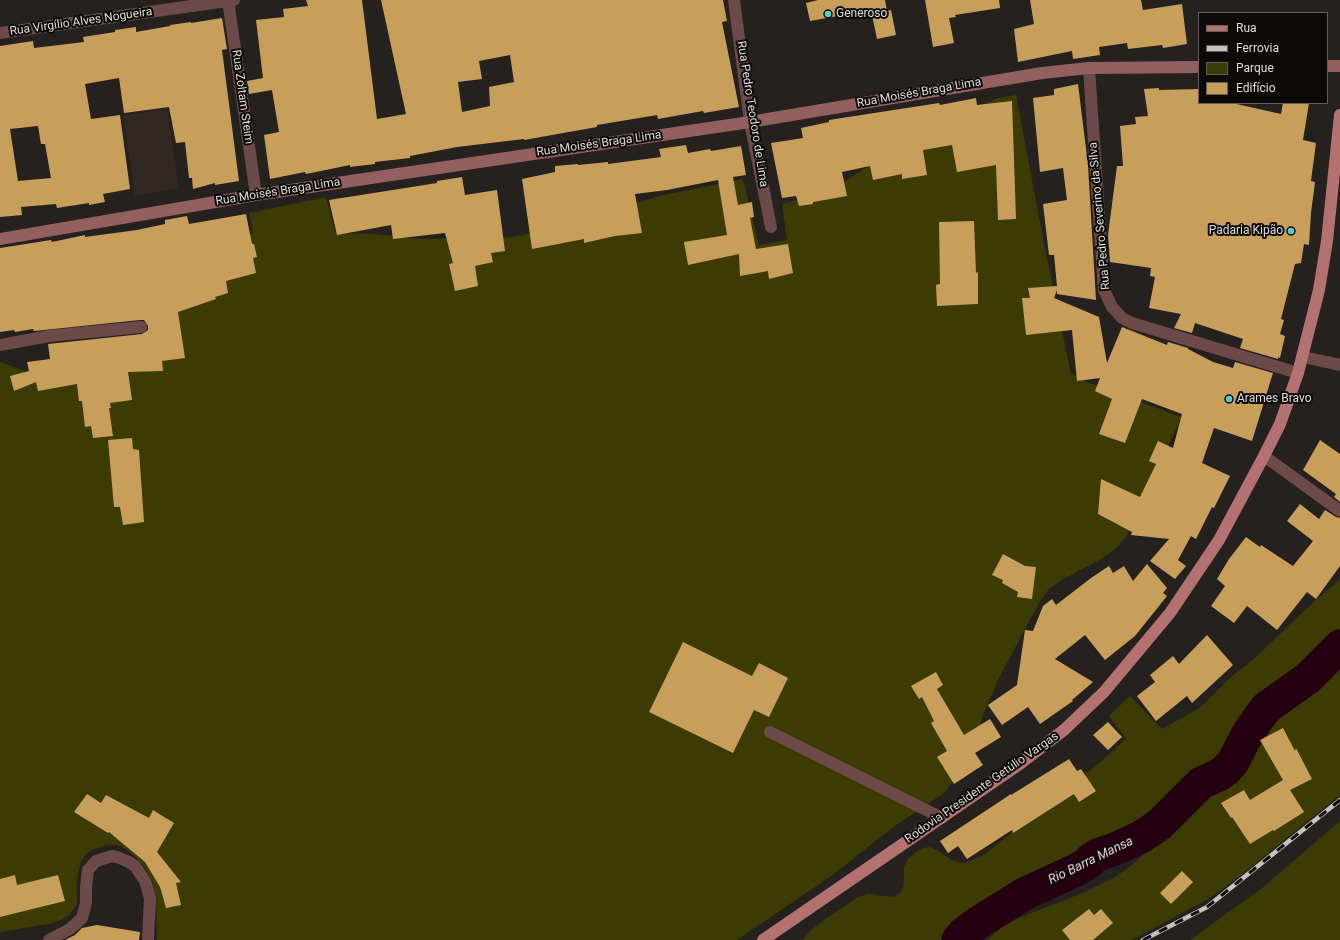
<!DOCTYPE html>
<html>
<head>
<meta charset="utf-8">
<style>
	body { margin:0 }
	#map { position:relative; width:1340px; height:940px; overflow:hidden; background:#25211f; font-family:Roboto,sans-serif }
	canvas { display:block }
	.legend { position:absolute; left:1198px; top:12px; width:130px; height:92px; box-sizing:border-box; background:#0d0b0a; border:1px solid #615f5e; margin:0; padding:5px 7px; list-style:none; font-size:12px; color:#dfdddb }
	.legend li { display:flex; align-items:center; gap:8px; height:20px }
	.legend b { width:20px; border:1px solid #615f5e }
</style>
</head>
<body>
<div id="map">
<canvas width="1340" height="940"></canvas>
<ul class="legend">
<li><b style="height:5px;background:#b3716f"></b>Rua</li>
<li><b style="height:5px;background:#c4c1bf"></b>Ferrovia</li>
<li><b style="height:11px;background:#3c3b03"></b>Parque</li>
<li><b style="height:11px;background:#c79f5b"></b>Edifício</li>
</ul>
</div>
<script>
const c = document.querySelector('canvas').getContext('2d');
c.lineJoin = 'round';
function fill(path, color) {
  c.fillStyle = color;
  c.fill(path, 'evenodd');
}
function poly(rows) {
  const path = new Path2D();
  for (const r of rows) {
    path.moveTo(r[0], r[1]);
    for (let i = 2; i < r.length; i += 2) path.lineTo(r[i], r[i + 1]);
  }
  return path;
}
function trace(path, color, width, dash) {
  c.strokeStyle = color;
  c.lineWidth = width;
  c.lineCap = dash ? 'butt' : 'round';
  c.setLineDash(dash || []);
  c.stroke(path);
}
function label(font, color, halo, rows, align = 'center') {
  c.font = font + ' Roboto,sans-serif';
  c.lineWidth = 4;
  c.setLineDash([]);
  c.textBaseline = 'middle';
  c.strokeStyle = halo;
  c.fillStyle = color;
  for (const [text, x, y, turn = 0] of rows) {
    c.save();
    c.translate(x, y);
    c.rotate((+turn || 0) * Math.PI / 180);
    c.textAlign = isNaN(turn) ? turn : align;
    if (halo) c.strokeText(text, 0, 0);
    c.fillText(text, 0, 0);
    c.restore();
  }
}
const built = poly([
	[167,109,179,188,135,196,123,115]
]);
const green = poly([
	[1016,95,1043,238,1071,374,1090,383,1181,417,1143,505,1126,537,1116,548,1103,558,1060,581,1049,589,1042,598,1027,625,998,680,983,715,975,745,961,771,944,793,892,828,834,874,737,940,157,940,156,896,151,879,144,867,137,859,127,850,121,846,115,845,107,845,97,848,88,852,81,861,77,880,77,905,69,915,61,920,53,923,0,932,0,362,42,377,145,333,168,302,190,269,253,233,249,213,326,197,335,233,376,234,419,239,512,237,557,228,659,196,743,179,759,245,787,240,782,204,819,194,847,180,895,149,966,111,999,98],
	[1340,579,1340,638,1305,671,1247,721,1240,732,1229,756,1226,761,1209,768,1192,778,1141,818,1092,849,1010,890,974,910,955,925,942,940,803,940,810,931,825,919,858,897,868,894,894,897,901,892,904,884,904,867,907,860,915,853,923,848,930,847,942,853,953,861,964,863,973,860,985,854,1099,763,1126,739,1109,716,1130,696,1162,729,1201,707,1232,676,1253,660,1305,610],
	[1340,654,1340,795,1328,805,1236,879,1208,899,1132,940,987,940,1001,928,1019,918,1085,892,1117,876,1132,865,1181,819,1233,779,1248,755,1254,735,1261,723,1273,713,1306,691,1330,663],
	[1340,821,1340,940,1190,940,1262,888]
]);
const river = poly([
	[958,940,964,933,979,922,1024,894,1076,870,1088,863,1091,859,1097,855,1117,848,1141,837,1159,825,1201,783,1219,775,1227,769,1233,762,1248,733,1266,708,1308,678,1340,646]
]);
const building = poly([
	[306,0,362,0,377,119,406,114,381,0,723,0,727,21,722,22,739,107,704,113,703,111,658,119,657,115,597,125,597,127,524,140,524,139,457,147,410,156,410,158,375,162,375,164,350,167,350,165,306,174,305,172,270,179,264,135,279,132,272,90,249,94,247,81,263,78,256,20,284,17,283,9,308,6],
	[510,55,514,82,489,87,490,106,462,112,458,82,482,79,479,61],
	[818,0,885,0,887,11,891,10,896,35,877,39,871,10,810,21,806,3],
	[925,0,999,0,1000,8,955,15,956,17,949,18,954,43,933,47],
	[1030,0,1141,0,1143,10,1182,4,1187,44,1163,48,1162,45,1128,49,1127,43,1099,47,1100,55,1073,59,1072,51,1018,62,1014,29,1034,24],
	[222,18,227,49,222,50,239,181,215,185,215,183,193,189,192,178,189,178,185,142,176,143,169,107,124,113,119,78,85,84,91,119,120,115,130,189,103,194,105,202,89,205,89,203,57,208,56,204,21,207,22,215,0,217,0,46,33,41,34,48,84,42,83,37,115,32,115,30,136,27,136,32,170,26,170,25,191,22,191,23],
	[38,126,41,144,45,144,51,178,18,181,10,129],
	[1078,84,1088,165,1096,300,1057,294,1057,290,1054,298,1099,317,1107,363,1122,327,1167,345,1168,342,1188,348,1188,349,1213,362,1233,368,1235,362,1273,373,1252,441,1214,428,1202,463,1230,476,1214,508,1212,507,1196,539,1191,536,1178,560,1186,566,1175,579,1150,561,1169,539,1131,535,1132,532,1098,514,1101,479,1140,497,1156,464,1149,461,1158,441,1173,448,1182,414,1142,399,1125,443,1099,434,1112,399,1095,391,1100,378,1077,381,1072,330,1026,335,1022,298,1030,298,1028,288,1057,286,1054,255,1049,255,1043,204,1067,200,1063,168,1040,172,1033,98,1054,95,1054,89],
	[1159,88,1159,90,1199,89,1199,103,1232,103,1281,114,1283,103,1309,103,1303,140,1316,143,1311,181,1315,182,1311,213,1309,245,1304,244,1301,263,1295,264,1281,319,1284,320,1280,334,1285,336,1280,358,1278,357,1278,359,1240,348,1243,339,1195,323,1192,333,1174,328,1181,314,1149,308,1155,277,1150,276,1151,268,1110,262,1108,235,1117,166,1123,166,1120,126,1136,124,1135,117,1148,116,1144,89],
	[976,98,977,105,1012,101,1016,219,998,220,996,165,957,172,952,145,923,150,927,175,902,179,902,174,873,180,870,166,842,172,847,196,813,202,813,204,799,206,796,196,782,198,771,143,803,138,801,128,829,122,829,120,939,103,940,105],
	[686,145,688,153,710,149,711,151,741,146,746,175,733,177,738,205,752,202,754,217,750,218,756,249,788,244,793,273,769,279,768,271,740,276,739,254,688,265,684,242,727,235,718,180,667,190,635,194,642,233,615,236,584,243,584,239,532,249,522,179,555,172,555,166,578,164,578,165,608,162,608,164,661,157,659,149],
	[462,177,465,195,497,190,505,251,491,253,493,262,475,266,478,286,455,291,449,264,453,263,445,233,393,239,391,225,337,235,329,200,437,183,437,181],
	[246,214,252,244,254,244,257,257,253,258,256,273,226,281,228,293,215,297,216,299,178,312,185,358,162,361,163,371,128,372,132,400,110,403,111,408,109,408,113,436,93,438,91,426,85,427,82,401,79,401,77,384,38,391,36,382,14,391,10,376,29,371,27,362,50,359,48,344,142,334,148,330,148,326,144,320,140,320,34,331,33,329,15,332,14,330,0,332,0,248,51,240,52,242,85,235,85,237,137,230,165,224,165,220,187,216,189,224],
	[974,221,976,273,978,272,978,304,937,306,936,285,940,284,939,222],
	[132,438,133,449,139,450,144,522,123,525,120,507,114,507,108,440],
	[1320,440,1340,454,1340,502,1334,497,1336,494,1303,470],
	[1300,504,1319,519,1325,510,1336,517,1340,518,1340,566,1316,599,1307,592,1277,630,1247,606,1234,623,1211,606,1225,586,1217,579,1229,559,1246,537,1260,547,1261,545,1293,566,1313,541,1287,521],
	[1003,554,1025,566,1036,567,1032,599,1017,597,1018,592,1002,583,1003,580,992,575],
	[1147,564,1167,588,1163,593,1167,596,1135,636,1105,660,1085,635,1055,659,1093,682,1072,700,1073,701,1040,724,1028,707,1002,725,988,705,1017,685,1025,630,1033,631,1043,606,1052,599,1056,605,1091,578,1109,566,1113,573,1124,566,1133,581],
	[1207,635,1233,665,1192,703,1187,696,1156,721,1137,696,1155,682,1150,675,1173,656,1179,664],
	[683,642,752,676,759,663,788,678,769,717,754,710,733,753,649,712],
	[936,672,943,685,937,689,964,735,990,719,1001,737,975,753,983,765,954,784,937,757,947,751,931,723,934,721,922,697,919,699,911,686],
	[1108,722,1122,737,1108,750,1093,735],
	[1283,728,1295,751,1296,748,1312,779,1290,790,1304,812,1274,831,1273,830,1250,844,1232,817,1231,818,1221,803,1244,790,1250,800,1283,780,1260,740],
	[1069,759,1077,771,1081,769,1096,791,1079,802,1074,794,1013,833,1012,830,967,859,958,846,948,853,940,841,1011,794,1011,795],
	[87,794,101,803,106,795,149,818,153,810,174,823,157,852,181,882,176,883,181,905,166,908,160,887,145,862,109,832,108,833,74,812],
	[1182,871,1193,882,1171,904,1160,893],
	[15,875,17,885,58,875,65,901,0,917,0,879],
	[1089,909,1094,915,1101,909,1113,923,1093,940,1070,940,1062,930],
	[97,925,140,932,139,940,65,940,75,935,82,928]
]);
const street = poly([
	[228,0,256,195],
	[734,0,750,122,771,227],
	[0,33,234,0],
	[1089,68,1104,290,1112,307,1122,318,1132,323,1298,373],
	[0,345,49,336,141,327],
	[1303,357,1340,365],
	[1264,456,1340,511],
	[770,732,942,818],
	[49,940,70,929,82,918,86,903,86,887,88,870,96,861,112,856,117,857,129,862,135,866,145,881,150,898,148,940]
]);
const secondary = poly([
	[1327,66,1340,66],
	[0,239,256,195,750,122,1042,73,1089,68,1199,67]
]);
const primary = poly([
	[763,940,1021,763,1064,730,1104,692,1170,613,1219,540,1264,456,1280,424,1298,373,1319,290,1327,241,1340,115]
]);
const rail = poly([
	[1143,940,1207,907,1340,800]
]);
const markers = [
	[828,14,4,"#52cdcd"],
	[1291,231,4,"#52cdcd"],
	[1229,399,4,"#52cdcd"]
];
const poiNames = [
	["Generoso",836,14],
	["Padaria Kipão",1283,231,"right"],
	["Arames Bravo",1237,399]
];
const streetNames = [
	["Rua Virgílio Alves Nogueira",81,22,-8],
	["Rua Moisés Braga Lima",919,93,-10],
	["Rua Zoltam Steim",242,97,82],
	["Rua Pedro Teodoro de Lima",752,114,81],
	["Rua Moisés Braga Lima",599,144,-8],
	["Rua Moisés Braga Lima",278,192,-9],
	["Rua Pedro Severino da Silva",1100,216,-95],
	["Rodovia Presidente Getúlio Vargas",982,788,-35]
];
const waterNames = [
	["Rio Barra Mansa",1091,861,-26]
];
fill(built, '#322823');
fill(green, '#3c3b03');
trace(river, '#240011', 33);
fill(building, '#c79f5b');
trace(street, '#6b4a49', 12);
trace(secondary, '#93605f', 12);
trace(primary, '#b3716f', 12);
trace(rail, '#c4c1bf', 4.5);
trace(rail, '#0d0b0a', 3, [9]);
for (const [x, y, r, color] of markers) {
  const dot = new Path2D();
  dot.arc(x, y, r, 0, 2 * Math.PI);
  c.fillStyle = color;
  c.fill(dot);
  trace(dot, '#0d0b0a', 1.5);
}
label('12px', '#dfdddb', '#0d0b0a', poiNames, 'left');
label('12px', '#dfdddb', '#0d0b0a', streetNames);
label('italic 13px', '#f3c9d9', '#0d0b0a', waterNames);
</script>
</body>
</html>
